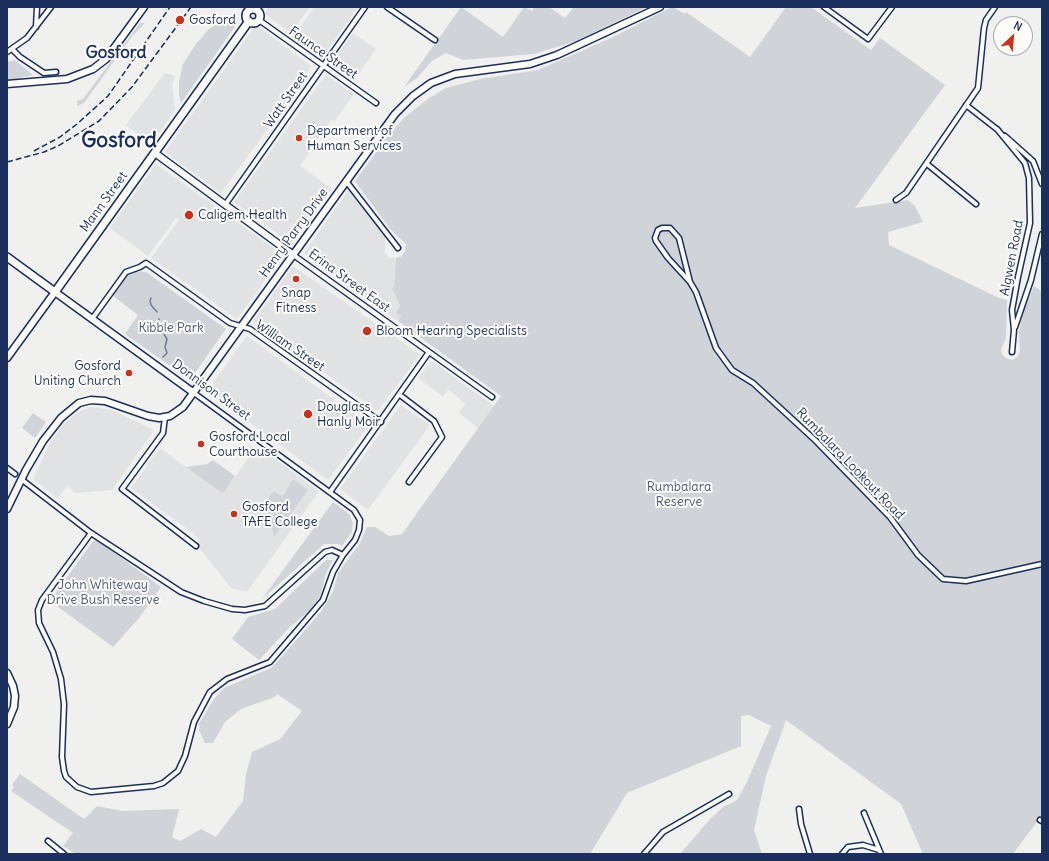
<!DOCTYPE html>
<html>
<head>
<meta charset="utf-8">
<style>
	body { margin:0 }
	#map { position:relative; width:1049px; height:861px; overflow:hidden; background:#f0f0ee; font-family:Delius,sans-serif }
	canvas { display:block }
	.frame { position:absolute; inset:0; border:8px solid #1b2f5e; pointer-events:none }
	.north { position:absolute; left:993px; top:16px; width:40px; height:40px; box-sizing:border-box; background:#fdfcf7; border:1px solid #a3aaba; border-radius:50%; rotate:26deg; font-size:11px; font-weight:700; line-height:16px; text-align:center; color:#1b2f5e }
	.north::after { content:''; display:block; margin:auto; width:14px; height:18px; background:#c8321e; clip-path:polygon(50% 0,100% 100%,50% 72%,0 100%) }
</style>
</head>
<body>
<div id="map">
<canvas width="1049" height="861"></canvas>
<div class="frame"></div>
<div class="north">N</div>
</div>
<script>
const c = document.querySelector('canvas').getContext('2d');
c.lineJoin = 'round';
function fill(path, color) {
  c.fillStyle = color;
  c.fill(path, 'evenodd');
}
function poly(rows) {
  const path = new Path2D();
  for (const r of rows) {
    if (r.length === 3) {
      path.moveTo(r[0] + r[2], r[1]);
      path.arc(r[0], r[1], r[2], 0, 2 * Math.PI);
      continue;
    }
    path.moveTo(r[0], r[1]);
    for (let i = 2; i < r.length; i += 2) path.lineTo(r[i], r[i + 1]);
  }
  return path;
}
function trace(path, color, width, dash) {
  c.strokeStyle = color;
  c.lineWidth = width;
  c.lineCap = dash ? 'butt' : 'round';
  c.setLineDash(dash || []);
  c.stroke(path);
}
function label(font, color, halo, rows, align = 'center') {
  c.font = font + ' Delius,sans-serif';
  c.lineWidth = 4;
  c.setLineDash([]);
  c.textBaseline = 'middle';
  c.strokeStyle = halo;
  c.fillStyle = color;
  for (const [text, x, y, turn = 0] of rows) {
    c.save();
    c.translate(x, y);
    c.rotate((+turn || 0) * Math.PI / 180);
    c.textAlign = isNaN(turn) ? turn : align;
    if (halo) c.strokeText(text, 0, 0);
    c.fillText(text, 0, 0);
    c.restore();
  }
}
const built = poly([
	[269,7,310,7,291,33,265,14],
	[314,7,358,7,323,56,295,35],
	[256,25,311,66,301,83,221,193,165,152],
	[353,33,376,49,355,79,332,63],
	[165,73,175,76,172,85,175,110,155,139,143,138,126,125],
	[326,75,354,94,334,122,331,120,300,166,332,189,291,243,234,202],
	[156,164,283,255,237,319,151,258,179,220,176,218,148,256,110,228],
	[348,191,385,235,385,252,389,258,396,258,394,287,392,288,400,306,401,316,398,321,304,253],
	[293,266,420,355,379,409,376,410,254,322,254,320],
	[247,336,369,425,328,480,207,391],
	[430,362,433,362,494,406,478,428,459,413,465,404,457,396,448,390,443,397,418,378],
	[401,405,430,425,368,510,340,489],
	[91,407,112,410,154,430,112,490,75,493,68,486,57,498,33,479,50,443,63,425,78,412],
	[257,446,319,491,247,592,231,588,199,548,200,541,193,533,131,488,160,448,223,494]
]);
const green = poly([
	[461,7,503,37,524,7,532,11,534,7,549,7,565,18,574,7,647,7,576,41,534,54,463,60,446,53,432,61,417,78,404,87],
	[672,7,685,14,686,12,750,57,786,7,811,7,871,50,880,38,945,85,855,208,908,200,915,206,923,222,888,232,889,245,999,298,1007,300,1006,338,1001,349,1002,354,1006,358,1012,360,1017,357,1020,352,1019,332,1023,311,1034,286,1042,292,1042,815,1013,854,923,854,901,804,786,720,766,776,754,830,762,854,680,854,711,818,723,807,737,800,747,782,771,726,749,715,741,716,741,746,627,793,590,854,76,854,63,846,73,833,11,791,14,787,12,785,20,774,84,819,97,806,122,811,179,809,172,837,180,841,201,829,216,837,243,801,246,774,252,752,280,739,302,711,277,694,275,697,241,709,225,722,213,743,205,743,199,730,200,726,198,725,214,699,224,688,271,668,284,654,320,613,333,592,338,573,360,543,367,527,375,527,389,536,402,534,501,396,398,321,401,316,396,313,400,306,392,288,394,286,396,258,402,256,405,251,406,244,390,229,355,181,391,132,405,117,429,98,446,88,480,79,538,70,611,38],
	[227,17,235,21,236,23,234,28,181,103,179,95,179,82,183,64,196,44,208,30],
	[140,23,145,23,133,35,84,103,77,106,77,101,83,99],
	[15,60,33,75,7,81,7,62],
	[132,271,146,272,226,329,190,380,125,334,138,315,112,295,126,274],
	[33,413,46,422,35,438,22,428],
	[213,460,235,476,223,494,186,467,207,464],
	[293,479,308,490,274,537,266,501,274,491,283,496],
	[333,502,349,514,353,523,352,532,342,546,338,544,324,544,262,599],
	[97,540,161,587,139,618,113,647,50,601,93,541],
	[326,560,333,560,326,573,320,597,310,610,289,628,259,660,232,639,248,617,275,609]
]);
const stream = poly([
	[151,298,150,301,151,305,157,312],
	[159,319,159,326,167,339,165,347,167,353,163,357]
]);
const street = poly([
	[387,7,435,40],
	[824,7,868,39,892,7],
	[259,20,376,103],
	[36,27,37,7],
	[12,49,20,57,44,73,56,72],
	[7,52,27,38,51,7],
	[966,105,998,130],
	[997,129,1025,163,1029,178,1030,223,1018,277,1012,310,1014,330,1012,352],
	[1005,136,1033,161,1042,184],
	[927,164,976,204],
	[346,181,398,248],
	[896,200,906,193,978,88,984,28,986,20,995,7],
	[225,205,365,7],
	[292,254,492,397],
	[690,282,668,258,656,241,655,238,658,230,662,228,670,228,679,238,690,282,696,292,716,348,732,370,753,383,816,441,890,517,918,555,943,579,966,581,1042,564],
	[92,319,126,272,140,267,146,263,230,323,250,329,381,422],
	[1015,327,1031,280,1042,234],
	[194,393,354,510,360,520,359,530,355,540,343,555],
	[400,395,434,421,442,437,409,482],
	[165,417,163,433,122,489,196,546],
	[7,468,15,474],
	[21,479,91,533],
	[330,492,429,352],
	[91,533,181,592,204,601,232,609,245,610,265,606,325,552,332,550,343,555,333,572,323,600,270,662,227,679,210,692,194,722,185,756,178,771,163,783,154,786,91,792,77,787,66,777,64,771,62,757,64,704,61,679,53,652,39,623,38,610,42,600,91,533],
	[799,809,801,824,810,854],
	[864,813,881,854],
	[1040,820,1042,821],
	[48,841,64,854],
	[644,854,663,832,729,794],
	[842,854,848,847,863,845,879,850]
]);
const secondary = poly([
	[7,84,67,79,93,69,106,59,144,7],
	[155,153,292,254],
	[7,358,55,292,194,393],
	[7,509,26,470,43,441,61,418,79,403,91,400,105,401,148,416,159,418,170,416,183,407,395,114,413,96,431,83,455,74,530,64,557,55,660,7],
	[7,673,13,686,15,696,14,707,7,724]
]);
const primary = poly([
	[253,16,7],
	[7,257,55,292,249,21]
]);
const rail = poly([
	[34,151,60,137,77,124,108,96,170,7],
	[7,162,44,152,58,146,99,121,132,87,191,7]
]);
const markers = [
	[180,20,5,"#c8321e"],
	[299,138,4,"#c8321e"],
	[189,215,5,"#c8321e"],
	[296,279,4,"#c8321e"],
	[367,331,5,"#c8321e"],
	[129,373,4,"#c8321e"],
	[308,414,5,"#c8321e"],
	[201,444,4,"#c8321e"],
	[234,514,4,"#c8321e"]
];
const poiNames = [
	["Gosford",189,20],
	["Department of",307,131],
	["Human Services",307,146],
	["Caligem Health",198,215],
	["Snap",296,293,"center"],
	["Fitness",296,308,"center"],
	["Bloom Hearing Specialists",376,331],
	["Gosford",121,366,"right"],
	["Uniting Church",121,381,"right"],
	["Douglass",317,407],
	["Hanly Moir",317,422],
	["Gosford Local",209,437],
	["Courthouse",209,452],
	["Gosford",242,507],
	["TAFE College",242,522]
];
const streetNames = [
	["Faunce Street",323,53,35],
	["Watt Street",286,100,-55],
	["Mann Street",104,202,-54],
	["Henry Parry Drive",294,233,-54],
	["Algwen Road",1012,258,-79],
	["Erina Street East",349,281,36],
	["William Street",290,346,34],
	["Donnison Street",211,390,36],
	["Rumbalara Lookout Road",850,464,46]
];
const parkNames = [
	["Kibble Park",171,328],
	["Rumbalara",679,487],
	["Reserve",679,502],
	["John Whiteway",103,585],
	["Drive Bush Reserve",103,600]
];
const districtNames = [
	["Gosford",116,53]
];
const townNames = [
	["Gosford",119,141]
];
fill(built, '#e0e2e3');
fill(green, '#d0d3d8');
trace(stream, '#6f7b97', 1.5);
trace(street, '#1b2f5e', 7);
trace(secondary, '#1b2f5e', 9);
trace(primary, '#1b2f5e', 10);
trace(street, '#fdfcf7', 4);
trace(secondary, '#fdfcf7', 6);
trace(primary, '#fdfcf7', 7);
trace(rail, '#1b2f5e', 1.5, [6, 3]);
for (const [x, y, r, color] of markers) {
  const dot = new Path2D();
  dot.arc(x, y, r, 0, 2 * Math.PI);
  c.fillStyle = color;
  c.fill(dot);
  trace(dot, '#fdfcf7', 1.5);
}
label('13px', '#1b2f5e', '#fdfcf7', poiNames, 'left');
label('13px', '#1b2f5e', '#fdfcf7', streetNames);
label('13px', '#48587c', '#fdfcf7', parkNames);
label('bold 17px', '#1b2f5e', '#fdfcf7', districtNames);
label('bold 21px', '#1b2f5e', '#fdfcf7', townNames);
</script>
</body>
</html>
